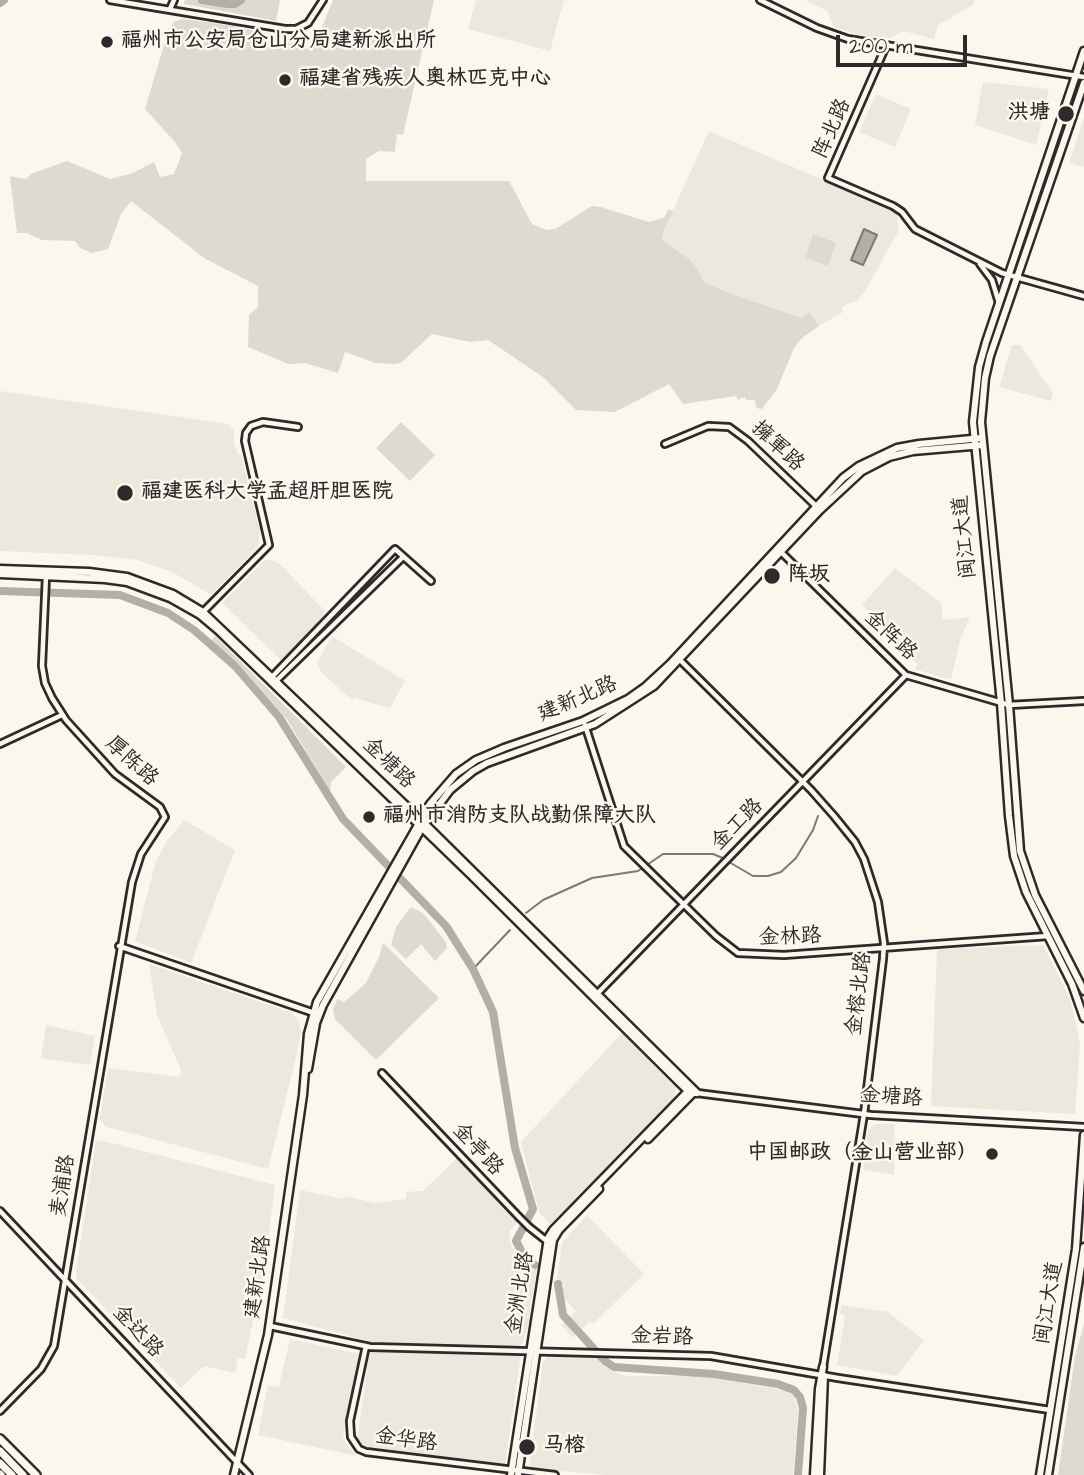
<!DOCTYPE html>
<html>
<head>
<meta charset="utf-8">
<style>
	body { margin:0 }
	#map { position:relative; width:1084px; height:1475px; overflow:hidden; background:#fbf7ec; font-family:"Architects Daughter",sans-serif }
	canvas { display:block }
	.scale { position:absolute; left:836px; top:35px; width:131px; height:32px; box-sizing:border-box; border:4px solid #2b2b2b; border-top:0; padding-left:9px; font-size:21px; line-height:24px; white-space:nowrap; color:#2b2b2b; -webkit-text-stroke:5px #fbf7ec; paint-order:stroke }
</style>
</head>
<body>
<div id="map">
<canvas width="1084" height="1475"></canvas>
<div class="scale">200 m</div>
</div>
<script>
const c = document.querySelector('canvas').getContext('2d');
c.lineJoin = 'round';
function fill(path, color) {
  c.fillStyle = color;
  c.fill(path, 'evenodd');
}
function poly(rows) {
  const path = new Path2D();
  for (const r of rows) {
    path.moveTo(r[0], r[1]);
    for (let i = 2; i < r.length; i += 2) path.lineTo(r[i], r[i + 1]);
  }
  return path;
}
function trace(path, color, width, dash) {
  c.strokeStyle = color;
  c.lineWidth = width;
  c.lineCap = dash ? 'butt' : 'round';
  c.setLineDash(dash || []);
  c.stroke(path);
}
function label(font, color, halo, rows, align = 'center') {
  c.font = font + ' "Architects Daughter","LXGW WenKai TC",sans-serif';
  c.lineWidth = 5;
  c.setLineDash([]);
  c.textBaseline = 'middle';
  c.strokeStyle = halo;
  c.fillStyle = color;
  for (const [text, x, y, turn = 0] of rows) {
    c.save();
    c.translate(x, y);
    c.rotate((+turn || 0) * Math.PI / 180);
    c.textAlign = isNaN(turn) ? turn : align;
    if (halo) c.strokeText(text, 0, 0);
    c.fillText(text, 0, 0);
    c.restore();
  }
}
const built = poly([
	[476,0,564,0,550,51,468,29],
	[805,0,975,0,973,5,938,25,934,39,903,31,891,38,859,35,834,27,827,11],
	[983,82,1049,89,1036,145,975,125],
	[876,94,911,109,895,147,859,132],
	[1084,117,1084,167,1069,163],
	[709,131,896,211,899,230,864,293,854,303,852,302,842,307,843,312,819,326,809,313,802,318,724,291,703,281,697,268,688,258,662,240,664,230],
	[1012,345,1020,345,1053,393,1051,401,999,387],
	[0,391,228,424,234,431,234,442,238,454,241,455,260,531,258,547,211,595,172,572,137,560,93,555,0,551],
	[265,560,272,560,281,565,325,611,319,622,281,660,222,603],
	[895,568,941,603,943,620,970,617,960,640,951,680,915,669,918,664,911,658,897,639,862,605],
	[332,636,405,681,390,708,355,698,352,700,321,672,317,663],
	[184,820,235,850,191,963,135,941,156,861,167,841],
	[1043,945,1070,999,1077,1029,1080,1045,1075,1114,931,1106,937,949],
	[149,964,290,1012,298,1020,301,1031,296,1057,268,1169,107,1127,102,1123,100,1118,108,1068,180,1077,181,1070,157,1015],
	[46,1025,95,1036,90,1065,41,1058],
	[622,1033,676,1088,673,1099,550,1225,539,1212,521,1142],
	[875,1124,895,1124,894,1175,863,1170,868,1130],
	[100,1140,275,1185,265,1266,245,1359,238,1358,235,1373,204,1366,181,1388,77,1279,76,1272,95,1148,96,1142],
	[457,1158,519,1221,509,1232,511,1246,522,1259,537,1269,530,1308,530,1322,522,1344,511,1348,376,1343,283,1318,300,1190,343,1199,345,1196,375,1203,406,1199,406,1192,423,1191],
	[587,1215,644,1274,593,1324,590,1321,573,1338,561,1325,576,1311,564,1298,562,1289,565,1286,557,1278,562,1243],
	[842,1305,888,1312,924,1340,897,1376,837,1365,845,1316,840,1314],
	[290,1339,360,1354,343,1434,345,1443,357,1456,258,1435,268,1385,279,1387],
	[373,1351,521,1354,505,1465,374,1450,365,1446,358,1439,358,1434,369,1355],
	[550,1355,599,1358,607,1368,624,1376,702,1376,788,1391,794,1396,798,1409,793,1475,605,1475,529,1468,543,1362]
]);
const green = poly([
	[185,0,280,0,276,21,184,4],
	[333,0,434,0,403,135,397,134,395,152,379,151,366,159,366,181,509,181,532,224,547,230,555,229,592,206,601,207,649,222,665,217,668,209,673,211,664,230,662,240,688,258,697,268,703,281,724,291,802,318,809,312,819,326,802,338,794,348,777,389,762,409,756,408,755,400,746,400,745,397,738,400,736,396,683,404,669,384,615,412,576,410,543,377,488,340,470,342,432,334,402,362,396,364,375,363,345,352,338,373,305,363,288,364,248,347,249,315,258,307,258,286,204,258,131,201,121,214,108,249,92,253,80,248,75,241,42,240,27,233,17,233,10,176,26,179,31,174,67,161,110,179,133,173,154,162,160,177,174,174,182,153,175,142,145,109,169,28,174,22,183,19,233,26,282,37,312,51],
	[813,234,836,243,828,266,805,258],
	[401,422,435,455,410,481,376,448],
	[215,636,346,767,331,782,330,791,288,721,239,664,211,641],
	[411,907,423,913,446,942,447,948,435,961,421,944,406,959,391,945,396,927],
	[383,943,439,998,376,1060,335,1019,333,1010,337,999,344,1002,366,983,379,957],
	[1084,1324,1084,1475,1058,1475,1075,1356]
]);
const water = poly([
	[864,229,877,235,863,265,851,260,864,229]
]);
const stream = poly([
	[729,862,753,876,768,876,781,872,796,858,813,830,818,816],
	[526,913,543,900,592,878,638,871,663,854,713,854,725,859],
	[473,969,510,930]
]);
const river = poly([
	[202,0,228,4,235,4,241,0],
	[0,3,4,0],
	[0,591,120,595,168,613,194,630,235,666,279,717,343,819,446,926,473,969,493,1012,515,1148,533,1209,516,1241,524,1256,535,1265],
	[558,1284,563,1315,605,1361,614,1367,714,1374,778,1384,794,1390,800,1397,803,1408,798,1475]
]);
const minor = poly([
	[110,0,285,29,296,29,308,23,323,0],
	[760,0,817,28,848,39,1084,77],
	[170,9,174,0],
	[886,46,828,178,893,206,902,212,915,229,1002,273,1084,296],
	[980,264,992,280,999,303],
	[665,444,708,426,729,427,748,441,818,508],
	[781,552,906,675,1009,705,1084,701],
	[203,612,269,545,245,441,246,433,251,426,263,422,298,427],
	[678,658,811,790,834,816,855,842,864,859,878,902,884,943,883,959,864,1114,823,1367],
	[272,677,395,549,431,581],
	[276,681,403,557],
	[585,725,624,846,716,936,738,953,784,955,1048,936],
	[0,744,62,715],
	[119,946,314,1013],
	[595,996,906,675],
	[382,1073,519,1217],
	[697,1093,871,1115,1084,1127],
	[0,1211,249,1475],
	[529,1227,548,1242],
	[270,1326,370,1347,711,1356,838,1378,1050,1410],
	[366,1346,350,1421,351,1437,359,1449,366,1452,555,1475],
	[0,1411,41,1369,54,1346,132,882,141,854,165,817,160,807,115,774,66,720,52,698,45,683,42,666,46,576]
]);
const major = poly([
	[1084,51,986,342,979,367,973,422,1001,703,1009,816,1014,856,1026,892,1072,984,1084,1018],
	[1084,83,990,356,985,378,981,422,1009,705,1020,851,1035,895,1084,991],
	[0,569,89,572,127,577,173,594,203,612,421,820,697,1093],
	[0,574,105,579,127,582,170,598,200,615,219,631,471,875,680,1083,688,1091,696,1093],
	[308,1069,316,1023,323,1005,421,829,450,790,473,771,487,763,595,724,654,686,820,510,862,471,889,457,913,451,983,445],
	[648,1139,694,1092],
	[234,1475,268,1335,303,1095,308,1034,317,1002,430,804,456,774,476,760,504,748,583,721,628,699,645,687,670,664,843,478,859,466,897,448,919,444,982,438],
	[511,1475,548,1238,553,1230,690,1089],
	[518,1475,553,1240,559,1230,599,1189],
	[814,1475,819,1389,823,1367],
	[820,1475,824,1376],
	[1040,1475,1076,1249,1084,1135],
	[1048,1475,1084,1247]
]);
const highway = poly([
	[0,1439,36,1475],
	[0,1451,23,1475],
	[0,1463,12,1475],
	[0,1474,1,1475]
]);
const minorBridge = poly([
	[519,1217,529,1227]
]);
const markers = [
	[107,42,7,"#2b2b2b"],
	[285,80,7,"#2b2b2b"],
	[1066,114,9,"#2b2b2b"],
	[125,493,9,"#2b2b2b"],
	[772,576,9,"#2b2b2b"],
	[369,817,7,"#2b2b2b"],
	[992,1154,7,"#2b2b2b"],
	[527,1447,9,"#2b2b2b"]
];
const poiNames = [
	["福州市公安局仓山分局建新派出所",121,42],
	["福建省残疾人奥林匹克中心",299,80],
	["洪塘",1050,114,"right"],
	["福建医科大学孟超肝胆医院",141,493],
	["阵坂",788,576],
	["福州市消防支队战勤保障大队",383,817],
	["中国邮政（金山营业部）",978,1154,"right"],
	["马榕",543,1447]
];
const streetNames = [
	["阵北路",833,129,-66],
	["擁軍路",777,447,43],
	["闽江大道",966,537,-96],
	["金阵路",890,636,43],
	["建新北路",578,700,-23],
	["厚陈路",131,762,42],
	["金塘路",388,764,44],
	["金工路",738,825,-45],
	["金林路",790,938,-2],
	["金榕北路",860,994,-83],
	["金塘路",891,1098,4],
	["金亭路",477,1150,47],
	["麦浦路",64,1186,-81],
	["建新北路",259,1277,-82],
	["金洲北路",521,1293,-81],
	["闽江大道",1050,1303,-81],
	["金达路",137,1332,47],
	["金岩路",662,1338,2],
	["金华路",406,1441,8]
];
fill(built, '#ebe8de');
fill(green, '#dddad0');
fill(water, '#b1afa7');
trace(water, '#7b7a75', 2);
trace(stream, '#7b7a75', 2);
trace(river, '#b1afa7', 8);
trace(minor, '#2b2b2b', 10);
trace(major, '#2b2b2b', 11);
trace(highway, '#2b2b2b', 12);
trace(minor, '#fbf7ec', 4.5);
trace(major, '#fbf7ec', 6);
trace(highway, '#fbf7ec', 7);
trace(minorBridge, '#2b2b2b', 10, []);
trace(minorBridge, '#fbf7ec', 4.5);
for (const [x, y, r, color] of markers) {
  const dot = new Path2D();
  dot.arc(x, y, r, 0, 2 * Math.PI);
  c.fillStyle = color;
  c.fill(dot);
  trace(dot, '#fbf7ec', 2.5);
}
label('bold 21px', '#2b2b2b', '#fbf7ec', poiNames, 'left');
label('21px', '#2b2b2b', '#fbf7ec', streetNames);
</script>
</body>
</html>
